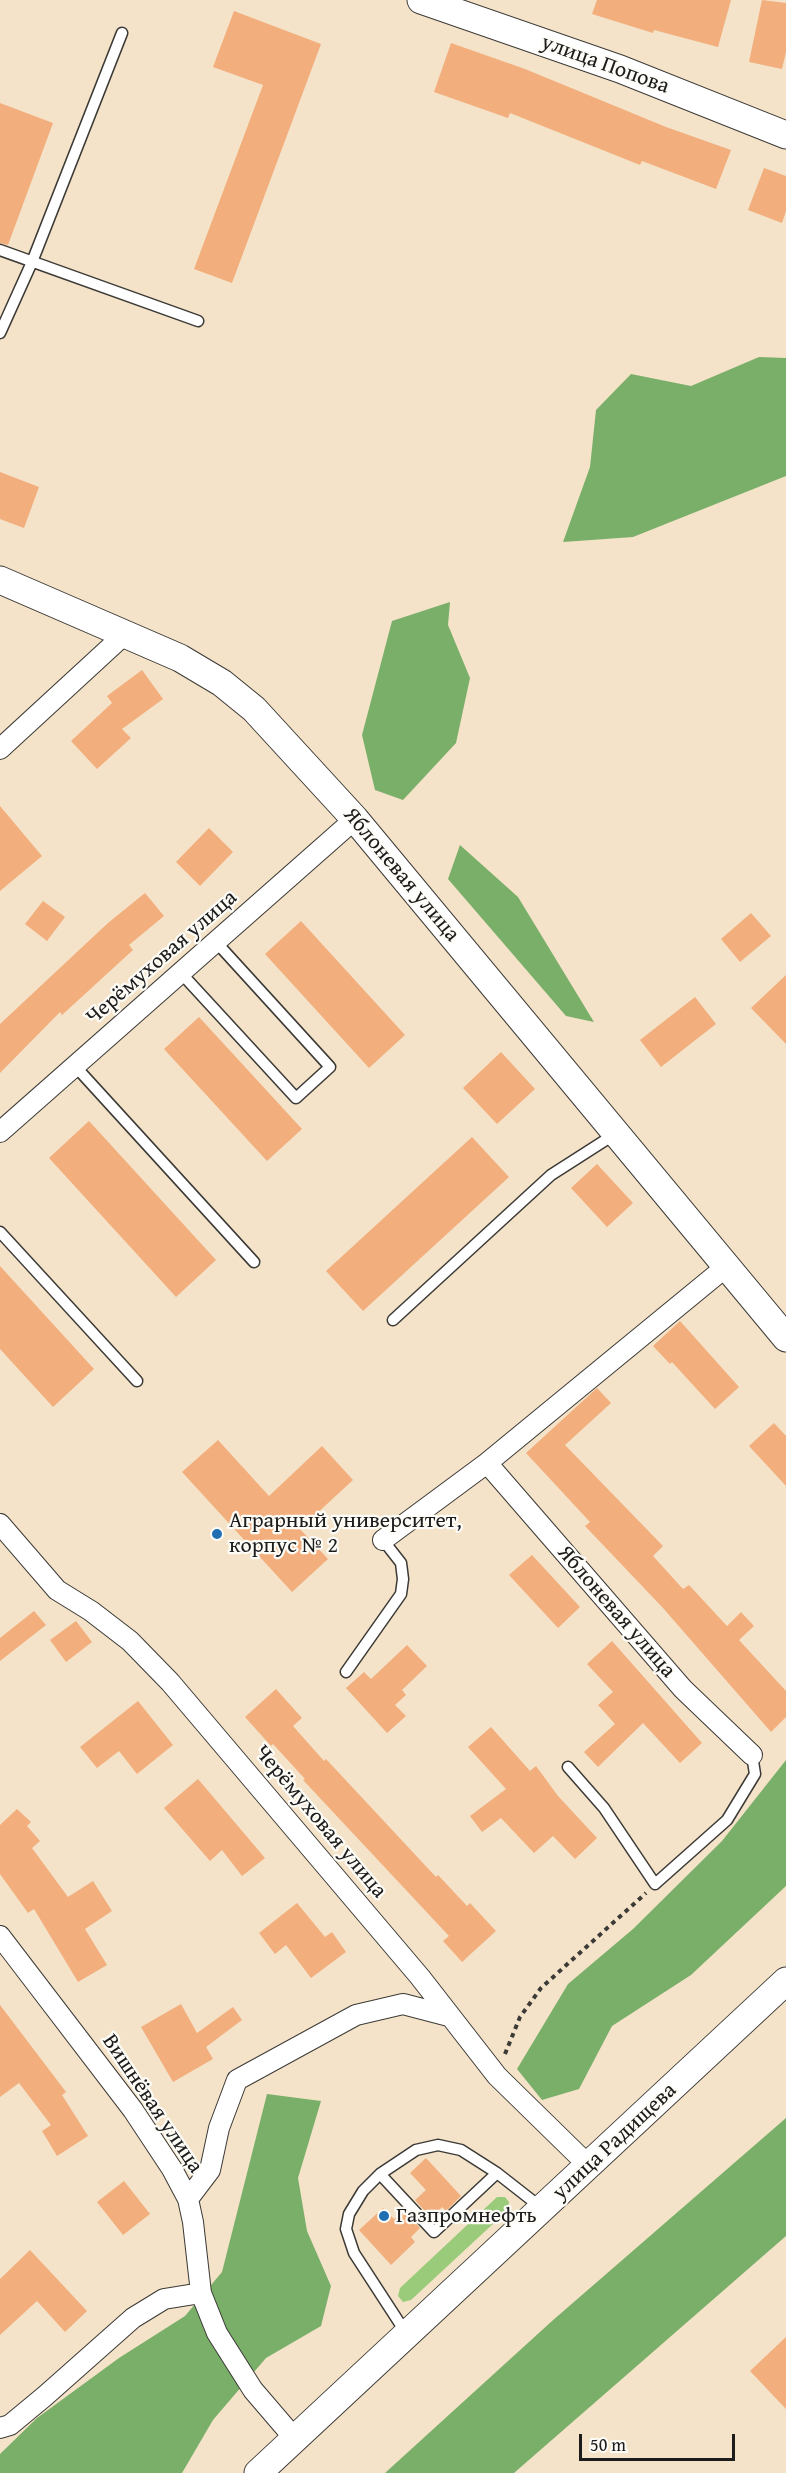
<!DOCTYPE html>
<html>
<head>
<meta charset="utf-8">
<style>
	body { margin:0 }
	#map { position:relative; width:786px; height:2473px; overflow:hidden; background:#f4e3c8; font-family:"Gentium Book Plus",serif }
	canvas { display:block }
	.scale { position:absolute; left:579px; top:2434px; width:156px; height:27px; box-sizing:border-box; border:3px solid #1c1c1c; border-top:0; padding-left:8px; font-size:18px; line-height:21px; white-space:nowrap; color:#1c1c1c; -webkit-text-stroke:4px #fdfcf7; paint-order:stroke }
</style>
</head>
<body>
<div id="map">
<canvas width="786" height="2473"></canvas>
<div class="scale">50 m</div>
</div>
<script>
const c = document.querySelector('canvas').getContext('2d');
c.lineJoin = 'round';
function fill(path, color) {
  c.fillStyle = color;
  c.fill(path, 'evenodd');
}
function poly(rows) {
  const path = new Path2D();
  for (const r of rows) {
    path.moveTo(r[0], r[1]);
    for (let i = 2; i < r.length; i += 2) path.lineTo(r[i], r[i + 1]);
  }
  return path;
}
function trace(path, color, width, dash) {
  c.strokeStyle = color;
  c.lineWidth = width;
  c.lineCap = dash ? 'butt' : 'round';
  c.setLineDash(dash || []);
  c.stroke(path);
}
function label(font, color, halo, rows, align = 'center') {
  c.font = font + ' "Gentium Book Plus",serif';
  c.lineWidth = 4.5;
  c.setLineDash([]);
  c.textBaseline = 'middle';
  c.strokeStyle = halo;
  c.fillStyle = color;
  for (const [text, x, y, turn = 0] of rows) {
    c.save();
    c.translate(x, y);
    c.rotate((+turn || 0) * Math.PI / 180);
    c.textAlign = isNaN(turn) ? turn : align;
    if (halo) c.strokeText(text, 0, 0);
    c.fillText(text, 0, 0);
    c.restore();
  }
}
const green = poly([
	[497,2197,505,2197,509,2202,508,2210,411,2300,403,2302,398,2296,400,2288]
]);
const forest = poly([
	[759,357,786,358,786,476,633,537,563,542,590,467,596,410,631,374,691,386],
	[450,602,448,625,470,678,456,743,403,800,375,790,362,735,392,621],
	[460,845,518,897,594,1022,566,1016,448,879],
	[786,1760,786,1886,691,1975,612,2026,579,2089,542,2100,517,2069,568,1984,633,1929,722,1841],
	[267,2094,321,2101,298,2178,307,2231,331,2286,321,2326,266,2358,213,2420,182,2473,0,2473,0,2454,37,2418,119,2358,185,2316,222,2272],
	[786,2118,786,2236,514,2473,385,2473,552,2321]
]);
const building = poly([
	[597,0,731,0,718,47,654,30,653,33,592,14],
	[762,0,786,3,786,52,782,69,749,62],
	[234,11,321,44,232,283,194,269,263,85,213,67],
	[451,43,525,69,666,127,731,150,716,189,642,161,640,165,510,113,508,118,434,92],
	[0,103,53,123,8,245,0,243],
	[764,168,786,176,786,211,782,223,748,210],
	[0,472,39,487,24,528,0,519],
	[142,670,163,699,122,729,131,738,97,769,71,741,112,703,107,696],
	[0,806,42,856,0,891],
	[209,828,233,852,200,886,176,862],
	[145,893,164,916,129,945,133,950,62,1015,60,1012,0,1073,0,1024,108,923],
	[43,901,65,917,47,941,25,924],
	[751,913,771,936,740,962,721,939],
	[301,921,405,1035,369,1068,265,954],
	[786,975,786,1044,751,1008],
	[695,997,716,1024,661,1067,640,1040],
	[199,1017,302,1129,267,1161,164,1049],
	[501,1052,535,1089,497,1124,463,1088],
	[89,1121,216,1260,176,1297,49,1158],
	[472,1137,509,1177,363,1311,326,1271],
	[597,1164,633,1203,607,1227,571,1188],
	[0,1266,94,1369,53,1407,0,1349],
	[680,1321,739,1387,715,1409,672,1362,670,1364,653,1346],
	[597,1388,611,1403,565,1445,663,1546,653,1556,683,1589,689,1585,727,1626,741,1612,754,1626,739,1640,786,1691,786,1717,771,1732,663,1608,585,1526,590,1522,526,1453],
	[774,1423,786,1436,786,1486,749,1446],
	[218,1440,269,1496,322,1446,353,1480,300,1529,328,1559,292,1592,182,1472],
	[532,1555,580,1607,558,1628,509,1575],
	[34,1611,46,1625,0,1661,0,1638],
	[76,1621,92,1642,66,1662,50,1640],
	[612,1641,702,1743,680,1763,643,1723,598,1767,584,1752,615,1724,598,1705,613,1692,587,1664],
	[407,1645,427,1666,402,1690,406,1695,395,1705,406,1716,387,1733,346,1688,364,1672,371,1679],
	[276,1689,302,1718,293,1726,324,1761,326,1759,436,1877,438,1875,467,1906,470,1903,496,1931,462,1962,443,1941,449,1936,303,1780,305,1779,273,1744,271,1746,245,1717],
	[138,1701,173,1745,137,1774,119,1751,97,1768,80,1747],
	[491,1727,530,1771,536,1766,558,1796,597,1838,575,1859,553,1836,534,1853,501,1818,482,1832,470,1816,506,1789,468,1747],
	[198,1779,265,1858,242,1876,222,1850,210,1861,164,1808],
	[17,1809,31,1822,27,1826,40,1841,32,1848,68,1897,93,1881,112,1911,85,1929,107,1965,78,1982,34,1909,28,1913,0,1874,0,1825],
	[297,1903,325,1937,332,1932,346,1952,311,1978,286,1945,275,1954,259,1933],
	[181,2004,197,2033,233,2007,242,2020,206,2047,213,2059,173,2082,141,2027],
	[0,2005,66,2092,62,2095,88,2136,57,2156,42,2131,51,2125,19,2083,0,2097],
	[426,2158,461,2196,446,2211,442,2207,431,2218,415,2200,426,2190,410,2173],
	[124,2181,150,2214,123,2235,97,2202],
	[383,2208,394,2219,404,2211,420,2228,411,2237,415,2242,391,2265,359,2230],
	[30,2250,87,2311,65,2332,37,2301,0,2335,0,2279],
	[786,2337,786,2409,750,2371]
]);
const path = poly([
	[505,2054,520,2017,541,1988,646,1893]
]);
const lane = poly([
	[0,250,198,321],
	[0,333,32,262,122,33],
	[181,973,296,1098,330,1067,216,942],
	[75,1066,254,1262],
	[0,1232,137,1381],
	[393,1320,551,1175,615,1134],
	[346,1672,401,1594,403,1579,401,1563,383,1540],
	[568,1767,604,1808,655,1884,727,1820,755,1774,752,1755],
	[380,2174,434,2232,497,2173],
	[406,2333,354,2253,346,2229,349,2214,363,2191,380,2174,416,2150,438,2145,461,2150,497,2173,543,2209]
]);
const street = poly([
	[0,749,126,633],
	[0,1132,355,819],
	[487,1463,683,1689,752,1755],
	[0,1524,57,1590,91,1611,130,1641,170,1682,420,1977,497,2076,589,2166],
	[383,1540,487,1463,727,1266],
	[0,1936,133,2110,172,2169,188,2199,193,2222,201,2293,217,2333,253,2390,295,2439],
	[188,2199,210,2170,219,2128,237,2080,356,2015,403,2004,449,2016],
	[0,2428,10,2425,45,2396,133,2318,164,2299,201,2293]
]);
const secondary = poly([
	[421,0,620,69,786,135],
	[0,580,180,658,222,683,254,709,355,819,786,1338],
	[258,2473,786,1981]
]);
const markers = [
	[217,1534,6,"#1f6fb2"],
	[384,2216,6,"#1f6fb2"]
];
const streetNames = [
	["улица Попова",605,65,20],
	["Яблоневая улица",401,875,50],
	["Черёмуховая улица",162,958,-41],
	["Яблоневая улица",616,1612,49],
	["Черёмуховая улица",320,1822,50],
	["Вишнёвая улица",152,2104,56],
	["улица Радищева",615,2142,-43]
];
const poiNames = [
	["Аграрный университет,",229,1521],
	["корпус № 2",229,1546],
	["Газпромнефть",396,2216]
];
fill(green, '#99cb7a');
fill(forest, '#7aaf6a');
fill(building, '#f2ae7d');
trace(lane, '#3c3a36', 13);
trace(street, '#3c3a36', 22);
trace(secondary, '#3c3a36', 29);
trace(path, '#3c3a36', 4, [4.5, 4.5]);
trace(lane, '#fff', 10);
trace(street, '#fff', 20);
trace(secondary, '#fff', 27);
for (const [x, y, r, color] of markers) {
  const dot = new Path2D();
  dot.arc(x, y, r, 0, 2 * Math.PI);
  c.fillStyle = color;
  c.fill(dot);
  trace(dot, '#fdfcf7', 2);
}
label('22px', '#1c1c1c', '#fdfcf7', streetNames);
label('22px', '#1c1c1c', '#fdfcf7', poiNames, 'left');
</script>
</body>
</html>
